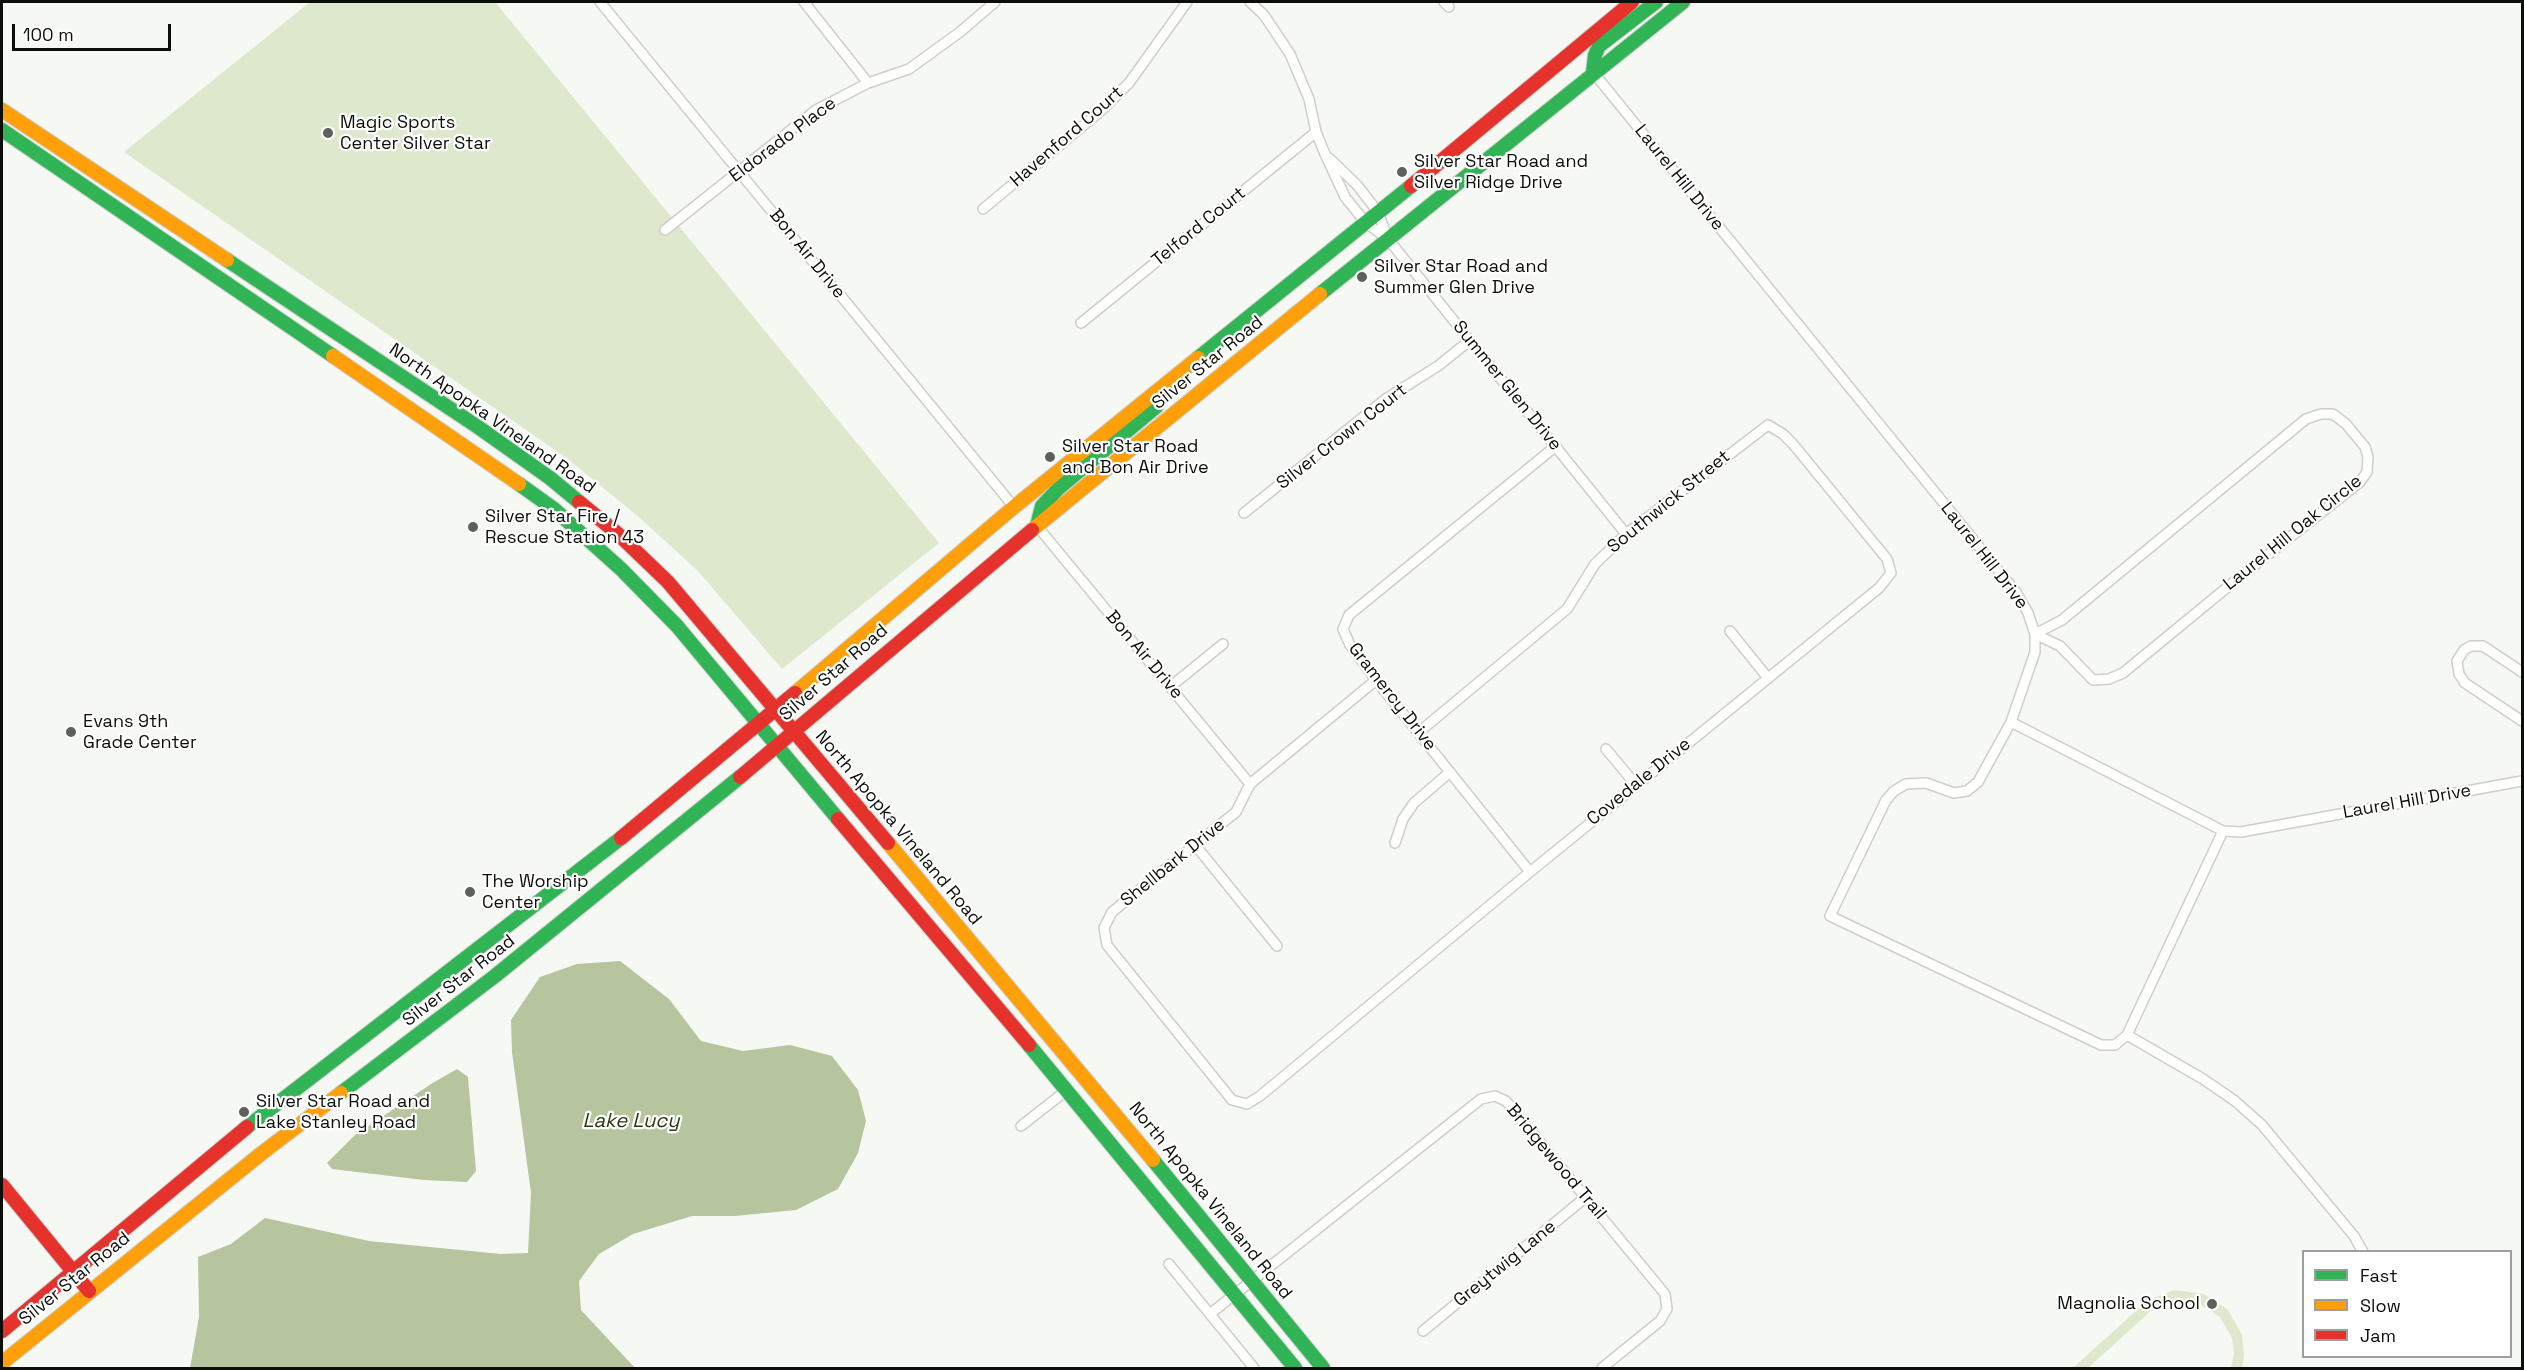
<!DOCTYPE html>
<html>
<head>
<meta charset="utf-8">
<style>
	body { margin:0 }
	#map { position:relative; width:2524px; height:1370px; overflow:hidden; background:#f6f8f3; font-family:"Space Grotesk",sans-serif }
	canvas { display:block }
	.frame { position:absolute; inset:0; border:3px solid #0c0e0a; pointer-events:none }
	.legend { position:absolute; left:2302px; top:1250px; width:210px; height:108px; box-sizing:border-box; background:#fff; border:2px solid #9e9f9d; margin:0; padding:8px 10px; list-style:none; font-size:18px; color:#0c0e0a }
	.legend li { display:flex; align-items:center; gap:12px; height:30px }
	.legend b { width:30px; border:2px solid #9e9f9d }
	.scale { position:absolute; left:12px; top:24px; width:159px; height:27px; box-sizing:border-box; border:3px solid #0c0e0a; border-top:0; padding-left:8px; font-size:18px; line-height:21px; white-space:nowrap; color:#0c0e0a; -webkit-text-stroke:4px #fff; paint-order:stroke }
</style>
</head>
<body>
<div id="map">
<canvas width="2524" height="1370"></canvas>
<div class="frame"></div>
<ul class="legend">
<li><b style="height:8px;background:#30b455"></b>Fast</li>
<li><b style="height:8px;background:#ff9f0a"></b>Slow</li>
<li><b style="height:8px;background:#e5322d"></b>Jam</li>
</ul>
<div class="scale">100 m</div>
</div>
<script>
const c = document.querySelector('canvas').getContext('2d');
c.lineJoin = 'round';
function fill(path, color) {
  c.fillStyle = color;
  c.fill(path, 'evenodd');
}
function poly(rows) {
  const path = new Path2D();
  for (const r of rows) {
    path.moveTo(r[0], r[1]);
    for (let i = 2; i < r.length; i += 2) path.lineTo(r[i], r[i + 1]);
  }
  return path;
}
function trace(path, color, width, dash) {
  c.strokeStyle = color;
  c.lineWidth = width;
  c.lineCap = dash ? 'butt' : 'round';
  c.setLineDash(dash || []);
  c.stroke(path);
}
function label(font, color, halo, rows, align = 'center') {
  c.font = font + ' "Space Grotesk",sans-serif';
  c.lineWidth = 4.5;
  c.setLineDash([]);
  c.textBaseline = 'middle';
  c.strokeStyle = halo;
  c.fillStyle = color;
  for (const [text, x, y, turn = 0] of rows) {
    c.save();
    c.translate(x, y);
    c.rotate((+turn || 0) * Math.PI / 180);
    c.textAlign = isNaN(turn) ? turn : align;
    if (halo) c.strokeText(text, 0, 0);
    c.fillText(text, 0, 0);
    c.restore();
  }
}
const green = poly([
	[310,2,495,2,939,543,782,669,698,571,640,518,568,459,124,152],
	[2174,1290,2204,1294,2228,1310,2242,1335,2244,1355,2242,1368,2231,1368,2234,1354,2232,1338,2220,1317,2200,1304,2184,1300,2168,1302,2153,1309,2088,1368,2073,1368,2147,1301]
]);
const water = poly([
	[620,961,669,999,701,1041,743,1051,790,1045,832,1056,858,1090,866,1121,858,1153,838,1189,796,1210,735,1216,692,1216,633,1234,599,1254,579,1281,581,1310,635,1368,190,1368,199,1317,198,1257,231,1244,265,1218,369,1241,501,1254,528,1253,531,1193,512,1052,511,1020,540,977,577,964],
	[457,1069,468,1077,476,1171,467,1182,424,1180,332,1169,327,1163,355,1135,431,1084]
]);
const street = poly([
	[600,2,1014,507],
	[804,2,868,83],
	[1250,2,1264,15,1290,54,1309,99,1316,132,1325,154,1345,197,1365,222,1388,239,1626,534],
	[1444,2,1449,7],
	[1593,72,2016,592,2028,613,2035,634,2035,652,2011,722,1978,782,1967,791,1954,793,1926,783,1906,784,1894,791,1886,800,1830,916,2101,1045,2115,1045,2127,1035,2223,831],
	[1329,158,1357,185,1378,212,1387,237],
	[983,209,1102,110,1129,83,1187,2],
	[665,230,816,110,868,83,909,69,960,32,995,2],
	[1081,323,1316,132],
	[2321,414,2333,414,2346,424,2365,447,2368,457,2367,472,2360,482,2241,576,2123,673,2109,679,2093,680,2060,646,2035,634,2062,620,2306,419,2321,414],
	[1244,513,1387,398,1438,366,1469,341],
	[1037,526,1250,784],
	[1730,631,1768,678],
	[2522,672,2483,646,2471,646,2464,650,2457,661,2459,674,2465,683,2522,721],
	[1376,680,1250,784,1236,812,1112,912,1104,928,1107,945,1232,1100,1247,1104,1260,1096,1530,872,1879,588,1891,573,1887,559,1793,444,1783,434,1768,425,1626,534,1595,564,1567,609,1419,732],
	[1170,687,1223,644],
	[2011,722,2223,831,2241,832,2522,781],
	[1606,749,1636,785],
	[1395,843,1403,819,1414,803,1450,772],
	[1196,846,1277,946],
	[1530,872,1376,680,1350,645,1343,629,1349,615,1556,446],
	[2127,1035,2203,1079,2235,1101,2262,1125,2354,1236,2363,1252],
	[1021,1126,1067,1090],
	[1169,1264,1254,1368],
	[1210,1314,1481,1099,1495,1096,1506,1101,1665,1294,1667,1309,1660,1321,1602,1368],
	[1423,1331,1586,1197]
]);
const fast = poly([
	[1593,72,1595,55,1599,46,1656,2],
	[2,130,333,356],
	[227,260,478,427,550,478,579,502],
	[1320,294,1683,2],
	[1198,358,1411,186],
	[519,484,554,509,621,569,677,626,838,819],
	[1037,526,1042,506,1059,488,1156,407,1169,386],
	[1029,1045,1295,1368],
	[341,1093,495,976,740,777],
	[247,1127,621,838],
	[1153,1160,1323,1368]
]);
const slow = poly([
	[2,110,227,260],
	[333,356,519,484],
	[1032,530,1320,294],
	[795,693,1014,507,1198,358],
	[888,843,1153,1160],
	[2,1363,262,1153,341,1093]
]);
const jam = poly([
	[1411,186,1632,2],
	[579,502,618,534,668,582,888,843],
	[740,777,1032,530],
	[838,819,1029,1045],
	[621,838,795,693],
	[2,1185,89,1291],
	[2,1331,247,1127]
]);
const markers = [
	[328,133,6,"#5e605c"],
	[1402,172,6,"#5e605c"],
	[1362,277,6,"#5e605c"],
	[1050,457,6,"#5e605c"],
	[473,527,6,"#5e605c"],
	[71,732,6,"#5e605c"],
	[470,892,6,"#5e605c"],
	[244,1112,6,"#5e605c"],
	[2212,1304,6,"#5e605c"]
];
const poiNames = [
	["Magic Sports",340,123],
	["Center Silver Star",340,144],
	["Silver Star Road and",1414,162],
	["Silver Ridge Drive",1414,183],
	["Silver Star Road and",1374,267],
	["Summer Glen Drive",1374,288],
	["Silver Star Road",1062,447],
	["and Bon Air Drive",1062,468],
	["Silver Star Fire /",485,517],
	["Rescue Station 43",485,538],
	["Evans 9th",83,722],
	["Grade Center",83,743],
	["The Worship",482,882],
	["Center",482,903],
	["Silver Star Road and",256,1102],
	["Lake Stanley Road",256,1123],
	["Magnolia School",2200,1304,"right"]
];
const streetNames = [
	["Havenford Court",1067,137,-41],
	["Eldorado Place",783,140,-37],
	["Laurel Hill Drive",1679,178,51],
	["Telford Court",1199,227,-39],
	["Bon Air Drive",807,254,51],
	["Silver Star Road",1208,363,-39],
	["Summer Glen Drive",1507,386,51],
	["North Apopka Vineland Road",492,419,35],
	["Silver Crown Court",1342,437,-38],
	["Southwick Street",1669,502,-39],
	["Laurel Hill Oak Circle",2293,533,-39],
	["Laurel Hill Drive",1984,556,52],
	["Bon Air Drive",1144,655,50],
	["Silver Star Road",834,673,-41],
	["Gramercy Drive",1392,697,52],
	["Covedale Drive",1639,782,-39],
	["Laurel Hill Drive",2407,802,-10],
	["North Apopka Vineland Road",898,828,50],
	["Shellbark Drive",1173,863,-39],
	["Silver Star Road",459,981,-38],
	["Bridgewood Trail",1556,1162,50],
	["North Apopka Vineland Road",1210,1201,51],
	["Greytwig Lane",1505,1264,-39],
	["Silver Star Road",75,1279,-39]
];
const waterNames = [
	["Lake Lucy",631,1122]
];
fill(green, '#dde8cc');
fill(water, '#b7c59e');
trace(street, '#cdcfcb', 12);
trace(fast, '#cdcfcb', 16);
trace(slow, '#cdcfcb', 16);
trace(jam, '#cdcfcb', 16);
trace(street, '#fefefd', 9);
trace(fast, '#30b455', 14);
trace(slow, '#ff9f0a', 14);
trace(jam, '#e5322d', 14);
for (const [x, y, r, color] of markers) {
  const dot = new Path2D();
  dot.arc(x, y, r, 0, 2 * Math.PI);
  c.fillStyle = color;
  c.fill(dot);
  trace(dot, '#fff', 2);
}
label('18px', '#0c0e0a', '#fff', poiNames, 'left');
label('18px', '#0c0e0a', '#fff', streetNames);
label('italic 20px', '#2b370e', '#fff', waterNames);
</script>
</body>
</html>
